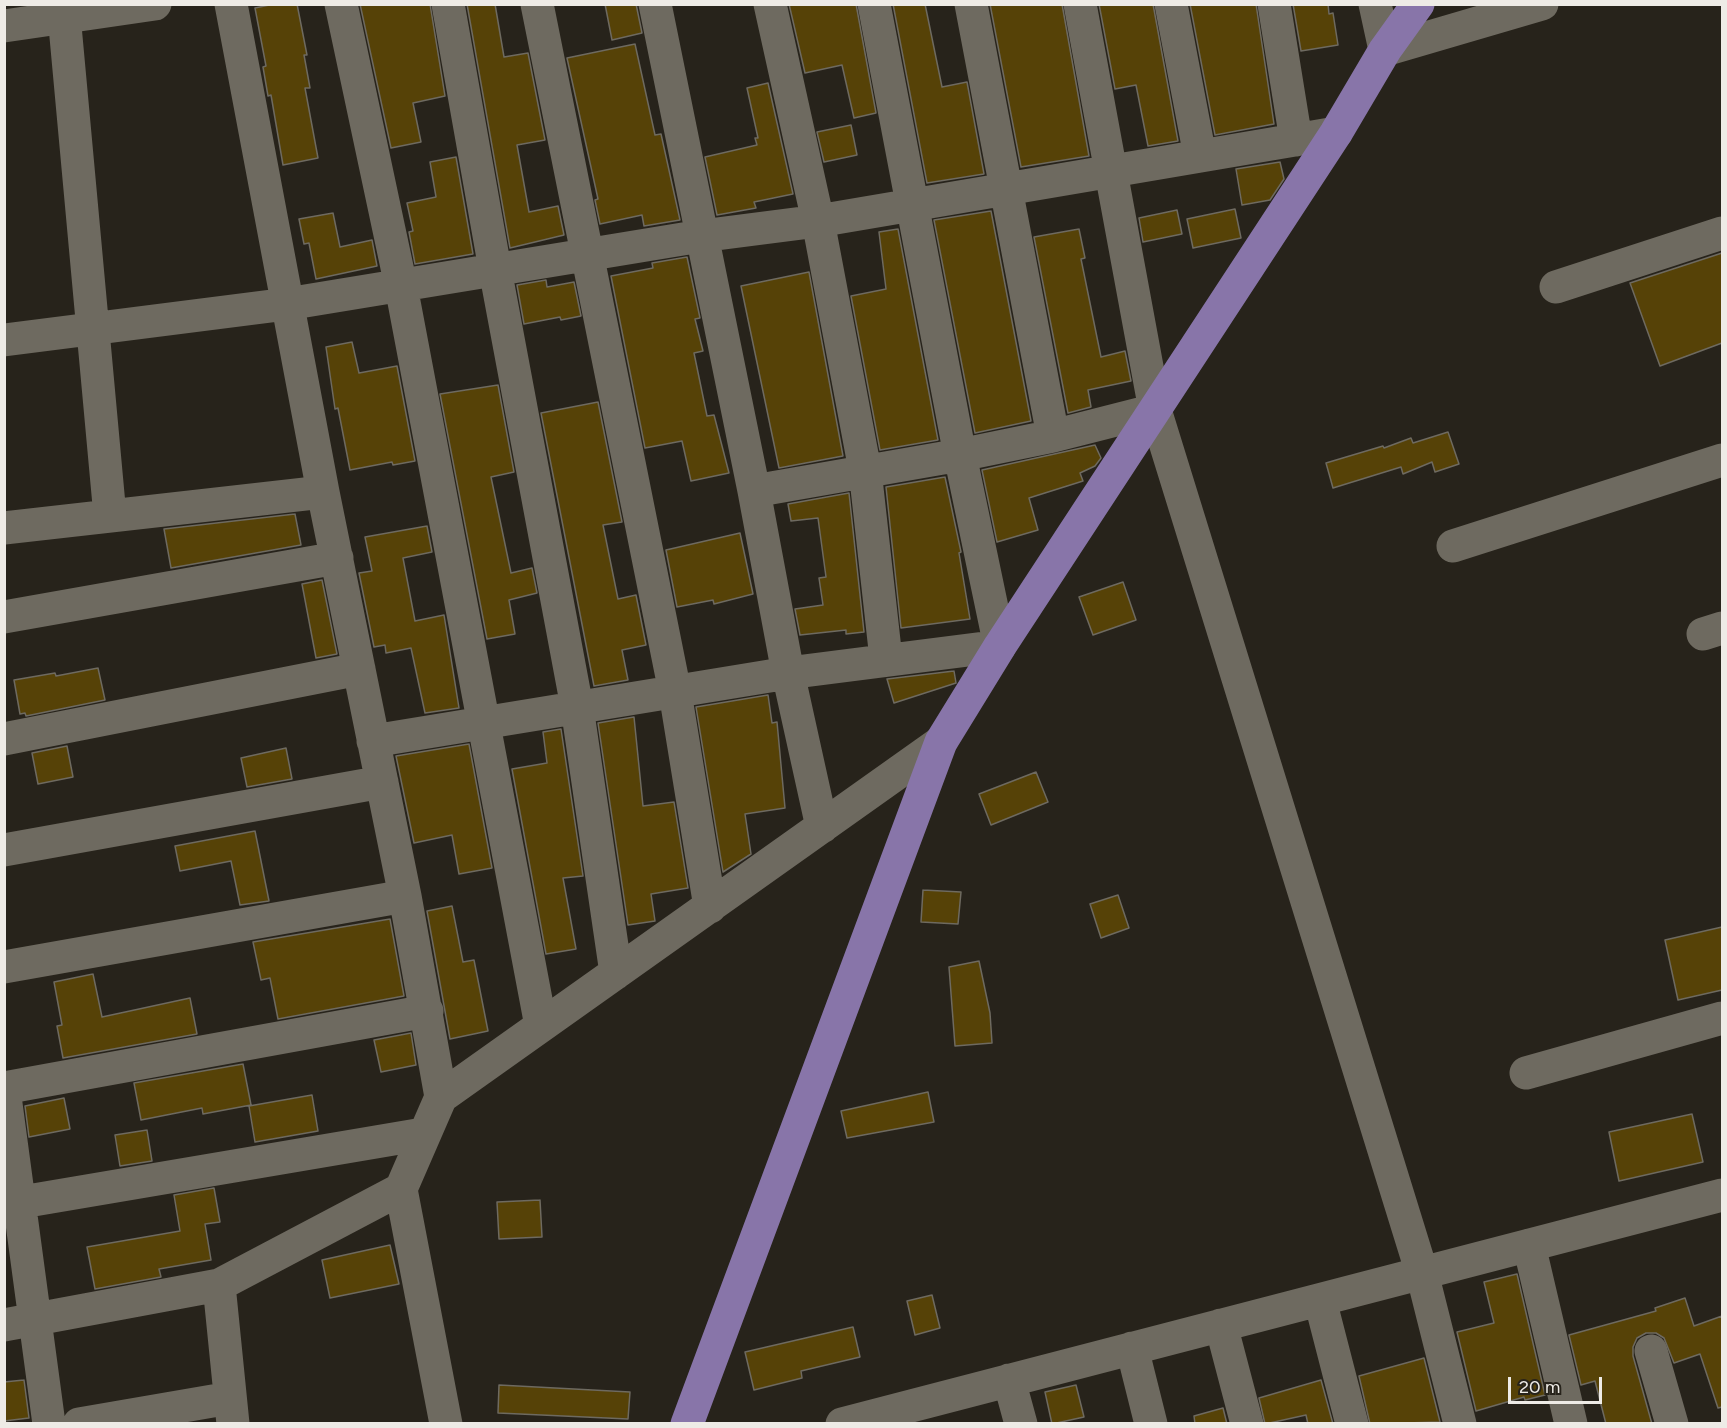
<!DOCTYPE html>
<html>
<head>
<meta charset="utf-8">
<style>
	body { margin:0 }
	#map { position:relative; width:1727px; height:1428px; overflow:hidden; background:#27231b; font-family:Figtree,sans-serif }
	canvas { display:block }
	.frame { position:absolute; inset:0; border:6px solid #eeebe6; pointer-events:none }
	.scale { position:absolute; left:1508px; top:1377px; width:94px; height:27px; box-sizing:border-box; border:3px solid #eeebe6; border-top:0; padding-left:8px; font-size:18px; line-height:21px; white-space:nowrap; color:#eeebe6; -webkit-text-stroke:4px #27231b; paint-order:stroke }
</style>
</head>
<body>
<div id="map">
<canvas width="1727" height="1428"></canvas>
<div class="frame"></div>
<div class="scale">20 m</div>
</div>
<script>
const c = document.querySelector('canvas').getContext('2d');
c.lineJoin = 'round';
function fill(path, color) {
  c.fillStyle = color;
  c.fill(path, 'evenodd');
}
function poly(rows) {
  const path = new Path2D();
  for (const r of rows) {
    path.moveTo(r[0], r[1]);
    for (let i = 2; i < r.length; i += 2) path.lineTo(r[i], r[i + 1]);
  }
  return path;
}
function trace(path, color, width, dash) {
  c.strokeStyle = color;
  c.lineWidth = width;
  c.lineCap = dash ? 'butt' : 'round';
  c.setLineDash(dash || []);
  c.stroke(path);
}
const building = poly([
	[274,4,297,4,307,55,304,55,310,88,305,88,318,158,283,165,271,95,268,96,263,67,266,66,255,8,274,4],
	[360,4,430,4,445,96,413,103,421,142,391,148,360,4],
	[467,4,495,4,504,57,528,53,545,140,517,145,529,212,558,206,564,235,510,248,467,4],
	[605,4,636,4,642,33,612,40,605,4],
	[789,4,856,4,876,113,854,118,842,65,805,73,789,4],
	[893,4,925,4,942,87,967,82,984,174,927,183,893,4],
	[990,4,1062,4,1089,156,1021,167,990,4],
	[1099,4,1153,4,1178,141,1148,146,1136,85,1115,89,1099,4],
	[1190,4,1256,4,1274,124,1215,135,1190,4],
	[1293,4,1328,4,1329,14,1333,13,1338,45,1301,51,1293,4],
	[635,44,655,135,661,134,680,220,644,226,642,215,600,224,595,200,598,199,567,58,635,44],
	[768,83,793,194,754,202,756,208,717,215,705,157,757,145,755,138,758,138,747,88,768,83],
	[851,125,857,155,824,162,817,132,851,125],
	[456,157,473,254,415,264,409,232,413,231,407,203,436,197,430,162,456,157],
	[1280,162,1284,179,1270,200,1242,205,1236,169,1280,162],
	[1235,209,1241,238,1193,248,1187,219,1235,209],
	[1177,210,1182,234,1143,242,1139,218,1177,210],
	[991,211,1031,421,975,433,934,220,991,211],
	[333,213,340,247,372,240,377,266,316,279,309,243,304,244,299,219,333,213],
	[898,229,938,440,880,450,851,296,886,289,879,232,898,229],
	[1079,229,1085,258,1081,259,1101,357,1125,351,1131,381,1088,390,1091,407,1068,413,1034,237,1079,229],
	[1722,253,1722,343,1660,366,1630,283,1722,253],
	[687,257,700,318,695,319,703,351,694,353,707,416,714,415,729,473,691,481,682,441,645,448,611,276,653,268,652,263,687,257],
	[809,272,843,456,779,468,741,286,809,272],
	[546,280,547,287,574,282,581,316,561,320,560,317,524,324,517,285,546,280],
	[352,342,359,373,397,366,415,461,393,465,392,462,350,470,338,408,335,409,326,347,352,342],
	[498,385,514,472,491,477,511,573,532,568,537,593,509,600,515,634,487,639,440,394,498,385],
	[598,402,622,522,603,525,618,599,636,595,646,645,622,650,628,680,594,686,541,413,598,402],
	[1448,432,1459,464,1435,472,1432,462,1403,474,1401,467,1333,488,1326,463,1383,446,1384,448,1411,438,1413,443,1448,432],
	[1095,445,1101,458,1095,466,1080,473,1083,481,1029,498,1038,530,997,542,982,470,1095,445],
	[945,477,961,552,959,553,970,619,901,628,886,487,945,477],
	[849,493,864,632,846,634,846,630,800,635,795,609,823,605,819,578,826,577,818,518,791,521,788,504,849,493],
	[295,514,301,545,171,568,164,529,295,514],
	[427,526,432,552,403,558,415,621,444,615,459,708,425,713,411,648,386,653,385,645,374,647,359,573,372,571,365,537,427,526],
	[740,533,753,594,714,604,713,600,677,607,666,550,740,533],
	[322,580,337,654,316,658,302,584,322,580],
	[1123,582,1136,620,1093,635,1079,597,1123,582],
	[98,668,105,700,26,716,25,713,20,714,14,680,55,673,56,676,98,668],
	[954,671,956,683,894,703,887,679,954,671],
	[768,695,772,723,777,722,785,808,745,814,751,854,723,872,696,707,768,695],
	[634,717,643,806,674,802,688,888,651,894,655,921,628,925,598,723,634,717],
	[561,729,583,876,563,878,576,949,546,954,512,769,547,763,543,732,561,729],
	[469,744,492,868,459,874,452,835,414,843,396,756,469,744],
	[67,746,73,777,38,784,32,753,67,746],
	[286,748,292,779,247,787,241,758,286,748],
	[1036,772,1048,802,991,825,979,794,1036,772],
	[255,831,269,901,240,905,231,861,180,871,175,846,255,831],
	[923,890,961,892,958,924,921,922,923,890],
	[1118,895,1129,928,1101,938,1090,904,1118,895],
	[452,906,463,962,474,960,488,1031,450,1039,427,911,452,906],
	[390,919,404,996,278,1019,270,978,261,980,253,942,390,919],
	[1722,927,1722,990,1678,1000,1665,940,1722,927],
	[979,961,990,1013,992,1043,955,1046,949,967,979,961],
	[93,974,102,1017,190,998,197,1034,63,1058,57,1026,62,1025,54,982,93,974],
	[411,1033,416,1065,381,1072,374,1040,411,1033],
	[243,1064,251,1105,203,1114,202,1108,141,1120,134,1083,243,1064],
	[928,1092,934,1122,847,1138,841,1111,928,1092],
	[312,1095,318,1131,255,1142,249,1106,312,1095],
	[64,1098,70,1129,29,1137,25,1106,64,1098],
	[1692,1114,1703,1162,1619,1181,1609,1132,1692,1114],
	[147,1130,152,1161,120,1166,115,1135,147,1130],
	[214,1188,220,1222,205,1224,211,1260,159,1269,161,1277,95,1289,87,1247,180,1231,174,1195,214,1188],
	[540,1200,542,1237,499,1239,497,1202,540,1200],
	[390,1245,399,1284,330,1298,322,1260,390,1245],
	[1517,1274,1545,1395,1525,1400,1524,1397,1476,1411,1457,1332,1494,1323,1484,1282,1517,1274],
	[932,1295,940,1328,915,1335,907,1301,932,1295],
	[1685,1298,1694,1326,1722,1316,1722,1407,1718,1408,1700,1354,1674,1363,1664,1338,1656,1333,1646,1333,1637,1338,1633,1347,1633,1356,1652,1424,1606,1424,1595,1381,1581,1385,1569,1335,1656,1311,1655,1308,1685,1298],
	[853,1327,860,1357,801,1371,802,1378,754,1390,745,1352,853,1327],
	[1424,1358,1440,1422,1370,1424,1359,1376,1424,1358],
	[24,1380,29,1418,4,1421,4,1382,24,1380],
	[1321,1380,1333,1424,1308,1424,1306,1415,1265,1424,1259,1398,1321,1380],
	[499,1385,630,1392,628,1419,498,1413,499,1385],
	[1076,1385,1084,1417,1052,1424,1045,1392,1076,1385],
	[1223,1408,1227,1424,1195,1424,1194,1416,1223,1408]
]);
const minor = poly([
	[63,4,110,516],
	[231,4,323,492,405,896,441,1097],
	[341,4,401,286,541,1026],
	[448,4,495,269,577,707,616,973],
	[537,4,675,692,710,907],
	[655,4,754,491,960,455,1053,436,1155,410,1080,4],
	[770,4,818,221,865,470,886,659],
	[971,4,1053,436],
	[1171,4,1200,156],
	[1274,4,1296,140],
	[1375,4,1385,50,1542,4],
	[4,26,155,4],
	[1556,287,1722,233],
	[4,340,287,304,701,236,818,221,1336,133],
	[1155,410,1422,1273,1460,1424],
	[754,491,788,673,822,827],
	[4,528,323,492],
	[1453,546,1722,460],
	[4,617,337,558],
	[1703,634,1722,628],
	[4,739,359,669],
	[373,741,788,673,1000,646,960,455,874,4],
	[4,850,382,782],
	[4,967,405,896],
	[1526,1073,1722,1018],
	[4,1088,427,1011],
	[4,1089,49,1424],
	[4,1205,423,1134],
	[1529,1245,1571,1424],
	[1320,1300,1352,1424],
	[4,1325,219,1285],
	[1221,1325,1247,1424],
	[1132,1348,1151,1424],
	[1651,1351,1672,1424],
	[1009,1380,1021,1424],
	[79,1424,230,1398],
	[233,1424,219,1285,401,1189],
	[446,1424,401,1189,441,1097,941,742],
	[842,1424,1722,1195]
]);
const major = poly([
	[687,1424,941,742,1000,646,1336,133,1385,50,1418,4]
]);
fill(building, '#564207');
trace(building, '#6e6a60', 1.5);
trace(minor, '#6e6a60', 33);
trace(major, '#8875a9', 33);
</script>
</body>
</html>
